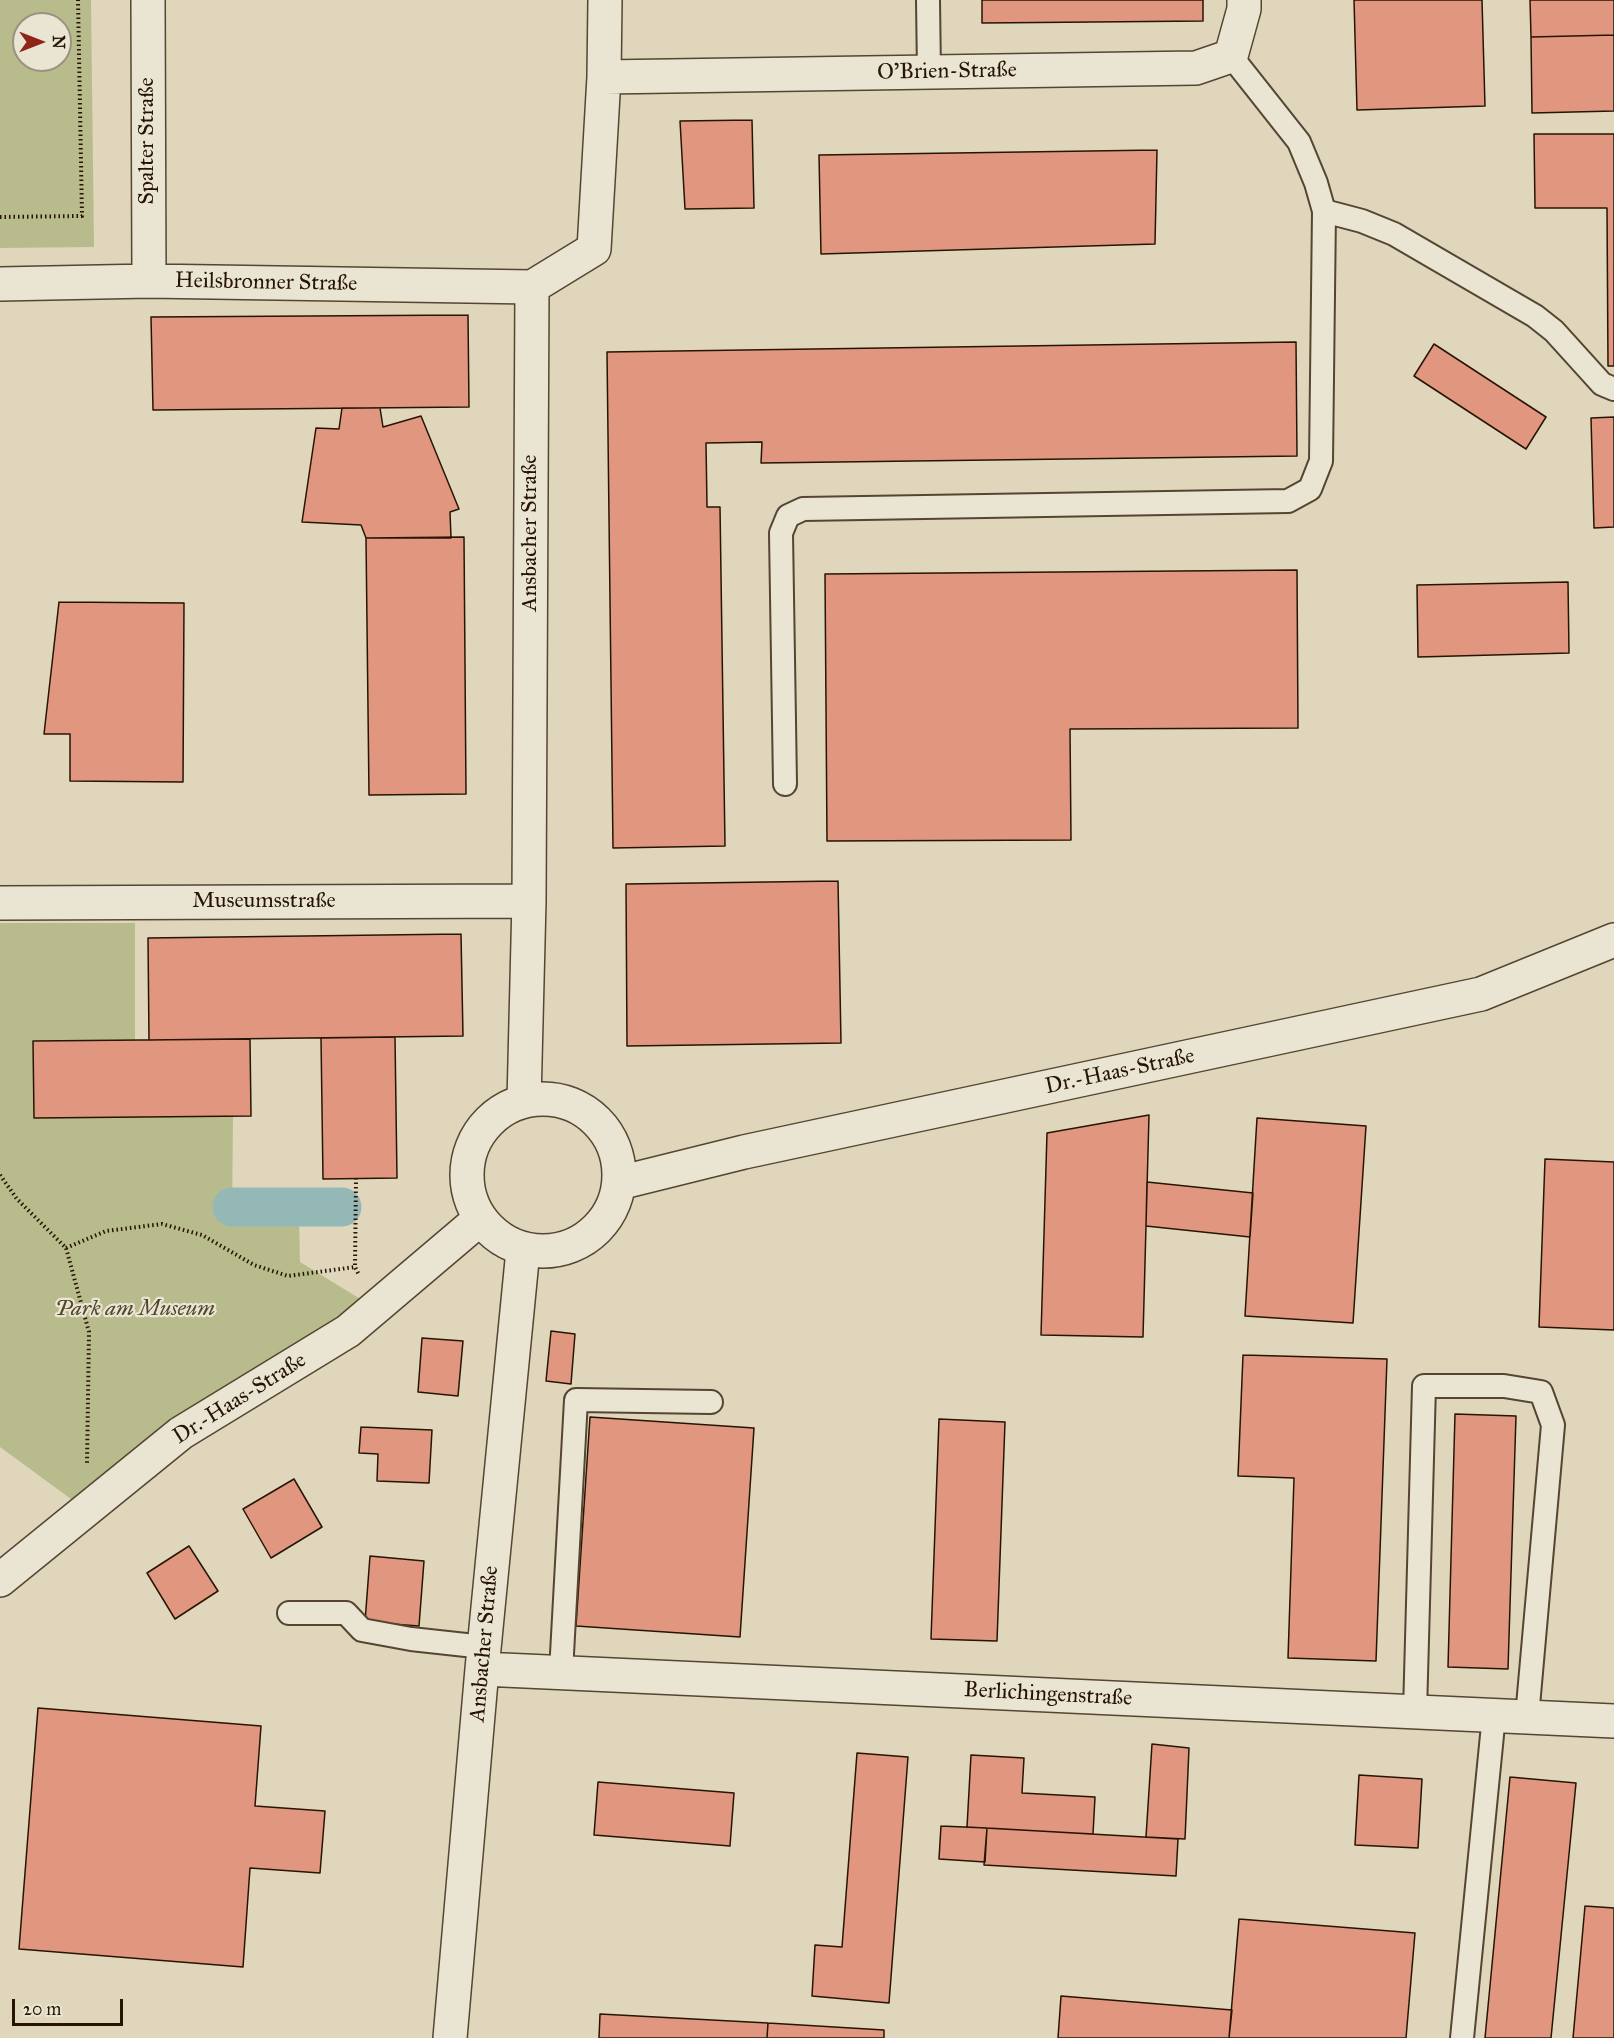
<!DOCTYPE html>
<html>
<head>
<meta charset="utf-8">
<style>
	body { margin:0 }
	#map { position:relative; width:1614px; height:2038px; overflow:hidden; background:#dfd6bc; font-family:"IM FELL Great Primer",serif }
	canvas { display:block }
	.north { position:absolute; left:12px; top:12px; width:60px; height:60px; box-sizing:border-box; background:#eae4d3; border:2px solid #9c9180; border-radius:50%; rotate:90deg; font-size:16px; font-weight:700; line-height:24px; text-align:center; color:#271503 }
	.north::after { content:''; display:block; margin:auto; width:21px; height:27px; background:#8f2418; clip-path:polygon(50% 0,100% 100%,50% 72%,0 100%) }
	.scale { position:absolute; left:12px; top:1999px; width:111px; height:27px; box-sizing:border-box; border:3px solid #271503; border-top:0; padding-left:8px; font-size:18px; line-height:21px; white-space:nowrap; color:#271503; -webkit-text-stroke:4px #eae4d3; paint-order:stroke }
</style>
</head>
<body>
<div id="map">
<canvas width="1614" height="2038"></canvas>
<div class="north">N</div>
<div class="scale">20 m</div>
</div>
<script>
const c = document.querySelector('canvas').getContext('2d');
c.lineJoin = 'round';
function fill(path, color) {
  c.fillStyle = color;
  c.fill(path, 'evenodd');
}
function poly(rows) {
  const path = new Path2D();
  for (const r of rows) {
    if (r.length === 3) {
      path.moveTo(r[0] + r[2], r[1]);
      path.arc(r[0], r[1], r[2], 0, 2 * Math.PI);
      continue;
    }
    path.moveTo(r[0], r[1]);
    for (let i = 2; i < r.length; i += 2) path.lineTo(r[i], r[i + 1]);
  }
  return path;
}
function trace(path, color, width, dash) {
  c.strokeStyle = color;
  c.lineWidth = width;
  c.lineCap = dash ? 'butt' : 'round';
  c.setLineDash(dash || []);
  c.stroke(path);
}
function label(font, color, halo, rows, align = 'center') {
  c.font = font + ' "IM FELL Great Primer",serif';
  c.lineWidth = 4.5;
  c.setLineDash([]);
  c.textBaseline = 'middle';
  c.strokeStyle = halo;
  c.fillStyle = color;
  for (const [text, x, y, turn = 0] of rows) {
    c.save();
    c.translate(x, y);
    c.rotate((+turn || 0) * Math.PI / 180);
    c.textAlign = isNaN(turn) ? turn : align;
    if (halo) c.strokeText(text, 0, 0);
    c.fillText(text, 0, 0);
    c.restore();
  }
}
const green = poly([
	[0,0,91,0,94,247,0,248],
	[24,24,60,24,60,60,24,60],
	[0,923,135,923,135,1040,33,1041,34,1118,233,1116,232,1216,299,1217,300,1262,375,1308,86,1510,0,1447]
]);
const canal = poly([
	[232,1207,342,1207]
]);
const building = poly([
	[982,0,1203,0,1203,21,982,23,982,0],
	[1354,0,1482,0,1485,106,1357,110,1354,0],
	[1530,0,1614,0,1614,35,1531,37,1530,0],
	[1614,35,1614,111,1532,113,1531,37,1614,35],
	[752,120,754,208,685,209,680,121,752,120],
	[1534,134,1614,134,1614,366,1608,366,1607,208,1535,208,1534,134],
	[1157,150,1155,244,821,254,819,155,1157,150],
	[468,315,469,407,153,410,151,317,468,315],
	[1296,342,1297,456,761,463,762,442,706,443,707,507,720,507,725,846,613,848,607,352,1296,342],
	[1434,344,1546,417,1526,449,1414,376,1434,344],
	[342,408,380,408,383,427,421,416,459,509,450,512,451,538,366,538,361,525,302,522,316,428,339,429,342,408],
	[1614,417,1614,527,1594,528,1591,418,1614,417],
	[464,537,466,794,369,795,366,538,464,537],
	[1297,570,1298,728,1070,729,1071,840,827,841,825,574,1297,570],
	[1568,582,1569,653,1418,657,1417,585,1568,582],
	[59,602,184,603,183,782,70,781,70,734,44,734,59,602],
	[838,881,841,1043,627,1046,626,884,838,881],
	[461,934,463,1036,149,1040,148,938,461,934],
	[395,1037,397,1178,323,1179,321,1038,395,1037],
	[250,1039,251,1116,34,1118,33,1041,250,1039],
	[1149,1115,1143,1337,1041,1335,1047,1133,1149,1115],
	[1257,1118,1366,1126,1353,1323,1245,1316,1257,1118],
	[1545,1159,1614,1162,1614,1330,1539,1327,1545,1159],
	[1147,1182,1253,1193,1250,1237,1146,1226,1147,1182],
	[551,1331,575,1334,571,1384,546,1381,551,1331],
	[422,1338,463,1341,458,1396,418,1392,422,1338],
	[1243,1355,1387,1359,1376,1661,1288,1658,1294,1478,1238,1476,1243,1355],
	[1455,1414,1516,1416,1508,1669,1448,1667,1455,1414],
	[590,1417,754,1428,740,1637,576,1626,590,1417],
	[939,1419,1005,1422,997,1641,931,1639,939,1419],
	[361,1427,432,1430,429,1483,377,1481,378,1454,359,1453,361,1427],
	[294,1479,322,1527,271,1558,243,1509,294,1479],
	[189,1546,218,1591,175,1619,147,1573,189,1546],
	[370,1556,424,1561,419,1626,365,1622,370,1556],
	[38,1708,261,1726,255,1806,325,1811,320,1873,250,1868,243,1967,19,1949,38,1708],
	[1152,1744,1189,1748,1185,1839,1146,1837,1152,1744],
	[857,1753,908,1757,889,2003,812,1996,815,1945,842,1947,857,1753],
	[971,1755,1024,1758,1022,1793,1095,1797,1093,1834,967,1827,971,1755],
	[1359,1775,1422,1779,1418,1848,1355,1845,1359,1775],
	[1510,1777,1576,1783,1551,2038,1485,2038,1510,1777],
	[598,1782,734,1793,730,1846,594,1835,598,1782],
	[941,1826,987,1828,985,1862,939,1859,941,1826],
	[987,1828,1178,1839,1176,1876,984,1865,987,1828],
	[1585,1906,1614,1908,1614,2038,1573,2038,1585,1906],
	[1239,1919,1415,1933,1406,2038,1229,2038,1239,1919],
	[1061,1996,1232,2010,1229,2038,1058,2038,1061,1996],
	[600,2014,768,2023,767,2038,599,2038,600,2014],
	[768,2023,884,2030,884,2038,767,2038,768,2023]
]);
const path = poly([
	[0,217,82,216,78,0],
	[0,1175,17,1199,66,1248,89,1332,87,1464],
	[356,1178,355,1267,359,1275],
	[66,1248,106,1231,162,1224,202,1235,254,1265,288,1276,355,1267]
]);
const service = poly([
	[928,0,929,72],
	[1324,211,1362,221,1394,234,1535,316,1554,331,1602,384,1614,389],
	[785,784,781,533,788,516,803,509,1288,501,1310,489,1321,461,1324,211,1316,183,1299,142,1231,56],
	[289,1613,346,1613,362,1630,411,1639,484,1647],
	[561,1672,576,1400,711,1402],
	[1415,1712,1424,1386,1504,1386,1541,1392,1553,1425,1527,1717],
	[1462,2038,1494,1715]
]);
const minor = poly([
	[148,0,149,281],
	[604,77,1196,68,1231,56,1244,9,1244,0],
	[0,284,149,281,532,287],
	[0,903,529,901],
	[543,1175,76],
	[524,1101,529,901,532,287,594,249,604,77,605,0],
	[619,1183,744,1152,1481,994,1614,940],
	[0,1580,181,1433,348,1331,480,1219],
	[482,1669,1614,1721],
	[450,2038,482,1669,523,1250]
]);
const streetNames = [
	["O'Brien-Straße",947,72,-1],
	["Spalter Straße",148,141,-90],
	["Heilsbronner Straße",266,283,1],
	["Ansbacher Straße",531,533,-90],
	["Museumsstraße",264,902],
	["Dr.-Haas-Straße",1120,1072,-12],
	["Dr.-Haas-Straße",240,1399,-32],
	["Ansbacher Straße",485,1644,-85],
	["Berlichingenstraße",1048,1695,3]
];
const parkNames = [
	["Park am Museum",135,1310]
];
fill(green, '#b8bc8c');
trace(canal, '#94b8b6', 39);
fill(building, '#e19680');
trace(building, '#271503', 1.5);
trace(service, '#554531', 26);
trace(minor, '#554531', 36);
trace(path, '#271503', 4, [1.5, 3]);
trace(service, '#eae4d3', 22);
trace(minor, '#eae4d3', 33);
label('22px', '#271503', '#eae4d3', streetNames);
label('italic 22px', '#52472c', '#eae4d3', parkNames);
</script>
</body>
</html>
